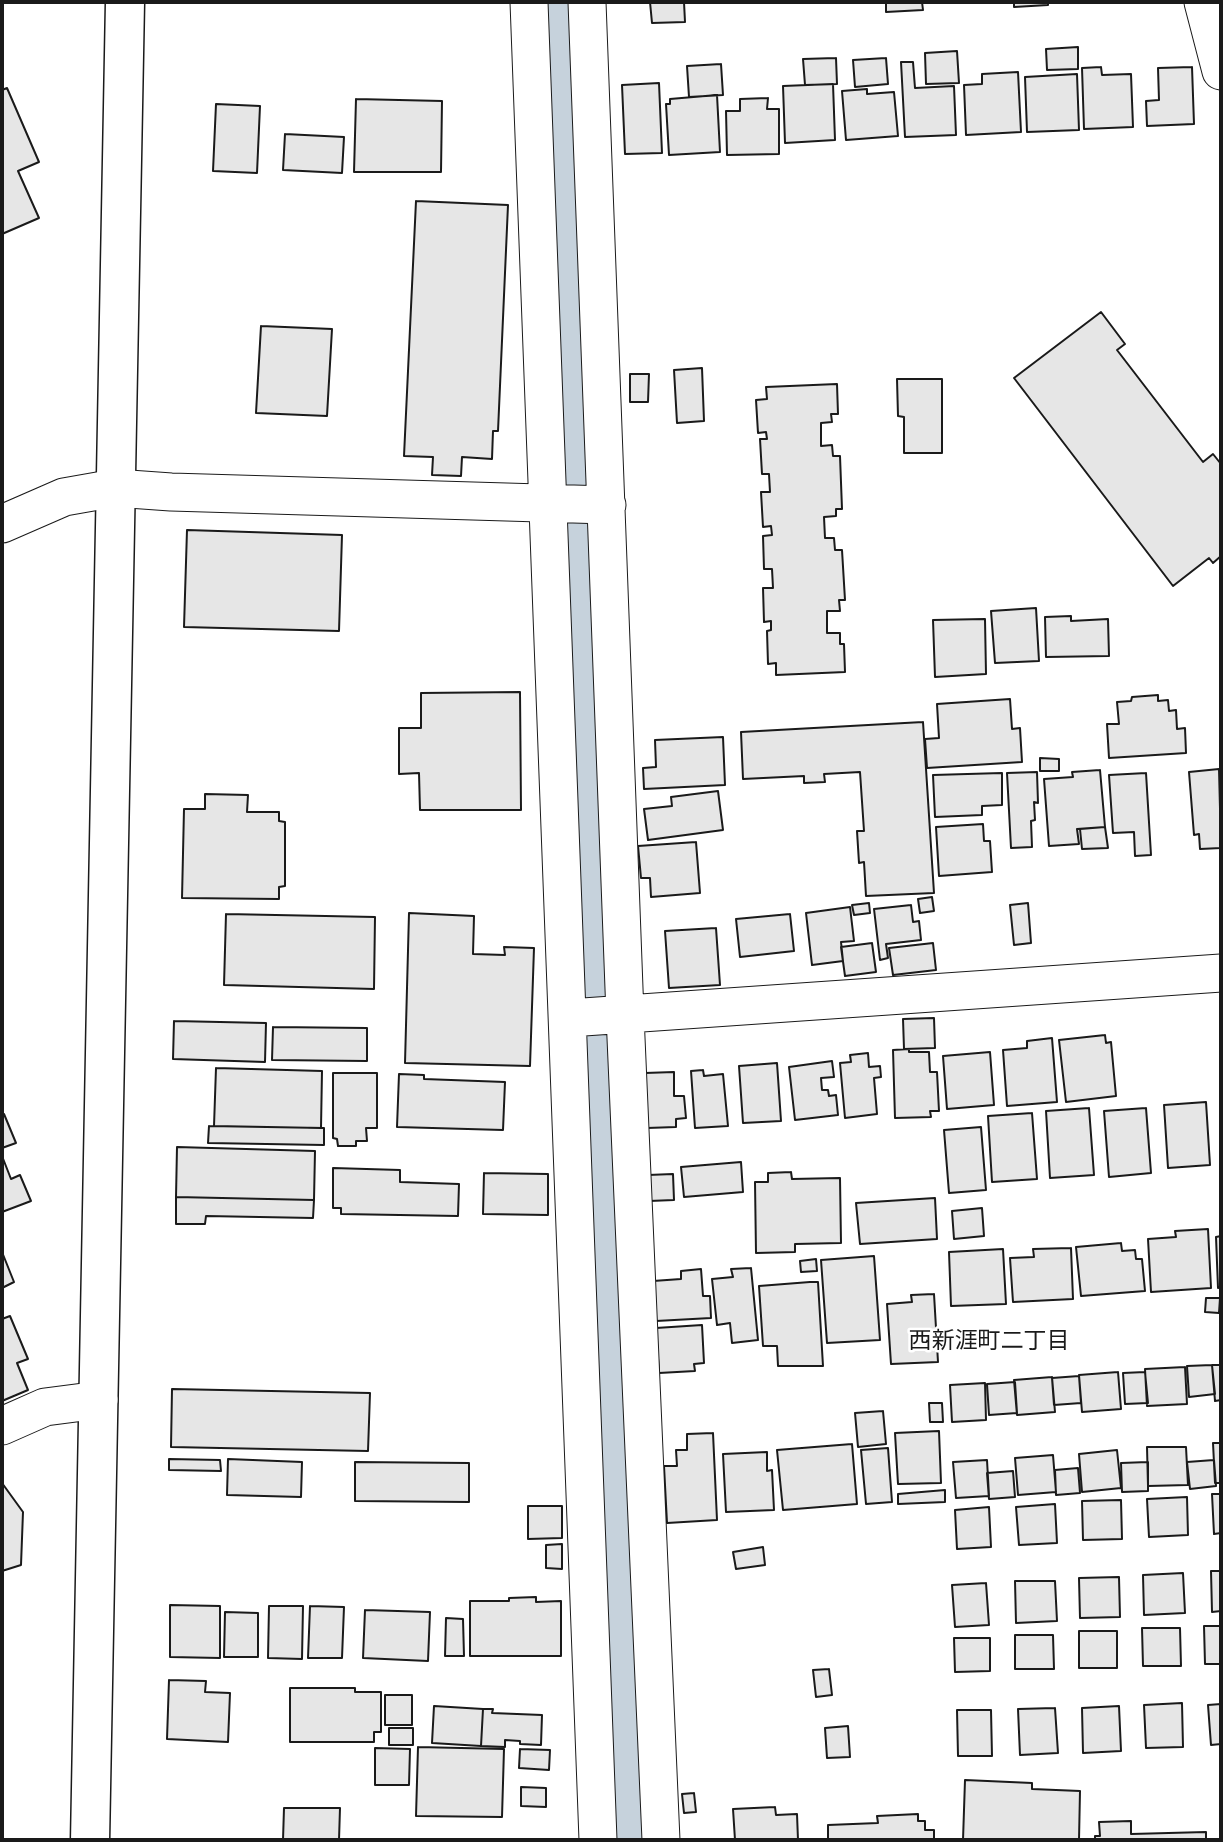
<!DOCTYPE html>
<html>
<head>
<meta charset="utf-8">
<style>
	body { margin:0 }
	#map { position:relative; width:1223px; height:1842px; overflow:hidden; background:#fff; font-family:"Noto Serif",serif }
	canvas { display:block }
	.frame { position:absolute; inset:0; border:4px solid #1a1a1a; pointer-events:none }
</style>
</head>
<body>
<div id="map">
<canvas width="1223" height="1842"></canvas>
<div class="frame"></div>
</div>
<script>
const c = document.querySelector('canvas').getContext('2d');
c.lineJoin = 'round';
function poly(rows) {
  const path = new Path2D();
  for (const r of rows) {
    path.moveTo(r[0], r[1]);
    for (let i = 2; i < r.length; i += 2) path.lineTo(r[i], r[i + 1]);
  }
  return path;
}
function trace(path, color, width, dash) {
  c.strokeStyle = color;
  c.lineWidth = width;
  c.lineCap = dash ? 'butt' : 'round';
  c.setLineDash(dash || []);
  c.stroke(path);
}
function fill(path, color) {
  c.fillStyle = color;
  c.fill(path, 'evenodd');
}
function label(font, color, halo, rows, align = 'center') {
  c.font = font + ' "Noto Serif","Noto Sans JP",serif';
  c.lineWidth = 5;
  c.setLineDash([]);
  c.textBaseline = 'middle';
  c.strokeStyle = halo;
  c.fillStyle = color;
  for (const [text, x, y, turn = 0] of rows) {
    c.save();
    c.translate(x, y);
    c.rotate((+turn || 0) * Math.PI / 180);
    c.textAlign = isNaN(turn) ? turn : align;
    if (halo) c.strokeText(text, 0, 0);
    c.fillText(text, 0, 0);
    c.restore();
  }
}
const canal = poly([
	[562,2,632,1840]
]);
const building = poly([
	[650,2,684,2,685,22,652,23,650,2],
	[886,2,922,2,923,10,886,12,886,2],
	[1014,2,1048,2,1048,5,1014,7,1014,2],
	[1078,47,1078,69,1047,70,1046,49,1078,47],
	[957,51,959,83,926,84,925,53,957,51],
	[836,58,837,84,805,85,803,59,836,58],
	[886,58,888,84,855,87,853,60,886,58],
	[901,62,913,62,915,88,954,86,956,135,905,137,901,62],
	[721,64,723,95,689,97,687,66,721,64],
	[1101,67,1102,75,1131,74,1133,127,1084,129,1082,68,1101,67],
	[1192,67,1194,124,1147,126,1146,101,1159,100,1158,68,1192,67],
	[1018,72,1021,132,966,135,964,85,982,84,982,74,1018,72],
	[1077,74,1079,130,1027,132,1025,77,1077,74],
	[659,83,662,153,625,154,622,85,659,83],
	[833,84,835,140,785,143,783,86,833,84],
	[7,88,39,162,18,171,39,218,2,234,2,90,7,88],
	[867,89,867,94,894,92,898,136,846,140,842,91,867,89],
	[717,95,720,152,669,155,666,104,670,104,670,99,717,95],
	[768,98,767,109,779,109,779,154,727,155,726,111,740,111,740,99,768,98],
	[356,99,442,101,441,172,354,172,356,99],
	[216,104,260,106,257,173,213,171,216,104],
	[285,134,344,137,342,173,283,170,285,134],
	[416,201,508,205,498,431,493,431,492,459,462,457,461,476,432,475,433,457,404,456,416,201],
	[1101,312,1125,344,1117,350,1203,462,1213,454,1221,464,1221,556,1213,563,1209,558,1173,586,1014,378,1101,312],
	[261,326,332,329,327,416,256,413,261,326],
	[702,368,704,421,677,423,674,370,702,368],
	[630,374,649,374,648,402,630,402,630,374],
	[897,379,942,379,942,453,904,453,904,417,898,416,897,379],
	[837,384,838,414,831,414,832,422,821,423,821,446,832,445,833,456,840,456,842,509,836,509,836,516,824,517,825,538,834,538,835,550,842,550,845,600,839,600,840,611,827,611,827,633,840,633,840,644,844,644,845,672,776,675,776,663,768,664,767,631,771,630,771,621,764,622,763,588,773,588,772,569,764,569,763,536,772,535,771,526,763,527,761,492,770,492,769,474,762,474,760,439,767,439,766,432,758,433,756,400,767,399,766,387,837,384],
	[187,530,342,535,339,631,184,627,187,530],
	[1036,608,1039,661,995,663,991,611,1036,608],
	[1071,616,1071,621,1108,619,1109,656,1046,657,1045,617,1071,616],
	[985,619,986,674,935,677,933,620,985,619],
	[520,692,521,810,420,810,419,773,399,774,399,728,421,728,421,693,520,692],
	[1158,695,1158,701,1168,700,1169,711,1176,710,1177,729,1185,728,1186,753,1109,758,1107,724,1119,724,1117,702,1131,701,1132,697,1158,695],
	[1010,699,1012,729,1020,728,1022,762,927,768,925,739,939,738,937,704,1010,699],
	[923,722,934,893,866,896,864,862,859,863,857,831,864,831,860,772,824,774,825,782,804,783,804,776,743,779,741,732,923,722],
	[723,737,725,785,644,789,643,768,656,767,655,740,723,737],
	[1040,758,1059,759,1059,771,1040,771,1040,758],
	[1219,769,1221,848,1200,849,1199,834,1194,835,1189,772,1219,769],
	[1100,770,1105,827,1077,829,1079,844,1049,846,1044,779,1073,777,1072,772,1100,770],
	[1037,772,1038,803,1034,802,1035,820,1031,821,1032,847,1011,848,1007,773,1037,772],
	[1002,773,1002,805,982,806,982,815,935,817,933,775,1002,773],
	[1146,773,1151,855,1135,856,1134,832,1113,833,1109,775,1146,773],
	[718,791,723,830,648,840,644,809,672,806,671,797,718,791],
	[205,794,248,795,247,812,279,812,279,821,285,822,285,886,279,887,279,899,182,898,184,809,205,809,205,794],
	[983,824,984,841,990,841,992,872,939,876,936,827,983,824],
	[1105,827,1108,848,1082,849,1080,829,1105,827],
	[696,842,700,893,651,897,650,878,641,878,638,846,696,842],
	[932,897,934,911,920,913,918,899,932,897],
	[869,903,870,913,854,915,852,905,869,903],
	[1028,903,1031,943,1014,945,1010,905,1028,903],
	[911,905,913,922,919,921,921,940,886,944,888,958,880,960,874,909,911,905],
	[850,907,854,941,841,942,843,961,812,965,806,913,850,907],
	[409,913,474,916,473,954,505,955,504,947,534,948,530,1066,405,1063,409,913],
	[226,914,375,917,374,989,224,985,226,914],
	[790,914,794,951,740,957,736,919,790,914],
	[716,928,720,985,669,988,665,931,716,928],
	[872,943,876,972,845,976,841,947,872,943],
	[933,943,936,970,893,975,889,948,933,943],
	[934,1018,935,1048,904,1049,903,1019,934,1018],
	[174,1021,266,1023,265,1062,173,1059,174,1021],
	[273,1027,367,1028,367,1061,272,1060,273,1027],
	[1105,1035,1106,1043,1111,1042,1116,1096,1066,1102,1059,1040,1105,1035],
	[1052,1038,1057,1102,1007,1106,1003,1050,1027,1048,1027,1041,1052,1038],
	[909,1049,909,1052,929,1052,930,1072,937,1072,939,1111,930,1111,931,1117,895,1118,893,1050,909,1049],
	[990,1052,994,1105,947,1109,943,1056,990,1052],
	[868,1053,869,1067,880,1066,881,1077,874,1078,877,1114,845,1118,840,1063,851,1062,850,1055,868,1053],
	[832,1061,834,1077,821,1078,822,1090,828,1090,829,1096,836,1095,838,1115,795,1120,789,1067,832,1061],
	[777,1063,781,1121,743,1123,739,1066,777,1063],
	[216,1068,322,1071,321,1128,214,1126,216,1068],
	[703,1070,704,1076,723,1074,728,1126,695,1128,691,1071,703,1070],
	[674,1072,674,1096,684,1096,686,1118,676,1119,676,1127,647,1128,645,1073,674,1072],
	[333,1073,377,1073,377,1128,366,1128,367,1141,356,1141,356,1146,338,1146,337,1139,333,1138,333,1073],
	[399,1074,424,1075,424,1079,505,1082,503,1130,397,1127,399,1074],
	[1206,1102,1210,1165,1168,1168,1164,1105,1206,1102],
	[1089,1108,1094,1175,1050,1178,1046,1111,1089,1108],
	[1146,1108,1151,1173,1109,1177,1104,1111,1146,1108],
	[1032,1113,1037,1179,992,1182,988,1116,1032,1113],
	[4,1114,16,1143,2,1148,2,1115,4,1114],
	[209,1126,324,1128,324,1145,208,1143,209,1126],
	[981,1127,986,1190,949,1193,944,1130,981,1127],
	[177,1147,315,1151,314,1200,176,1197,177,1147],
	[2,1156,11,1179,20,1175,31,1201,2,1212,2,1156],
	[741,1162,743,1192,684,1197,681,1167,741,1162],
	[333,1168,400,1170,400,1182,459,1184,458,1216,341,1214,341,1208,333,1208,333,1168],
	[791,1172,792,1179,840,1178,841,1243,795,1244,795,1252,756,1253,755,1182,768,1182,768,1173,791,1172],
	[484,1173,548,1174,548,1215,483,1214,484,1173],
	[673,1174,674,1200,649,1201,648,1175,673,1174],
	[176,1197,314,1200,313,1218,206,1216,205,1224,176,1224,176,1197],
	[935,1198,937,1239,860,1244,856,1203,935,1198],
	[982,1208,984,1236,954,1239,952,1211,982,1208],
	[1208,1229,1211,1288,1151,1292,1148,1239,1176,1237,1175,1231,1208,1229],
	[1221,1236,1221,1287,1218,1288,1216,1237,1221,1236],
	[1121,1243,1122,1251,1135,1250,1136,1259,1142,1259,1145,1291,1081,1296,1076,1247,1121,1243],
	[1071,1248,1073,1299,1013,1302,1010,1258,1034,1257,1033,1249,1071,1248],
	[1003,1249,1006,1304,951,1306,949,1252,1003,1249],
	[2,1252,14,1282,2,1288,2,1252],
	[874,1256,880,1340,827,1343,821,1260,874,1256],
	[816,1259,817,1271,801,1272,800,1261,816,1259],
	[751,1268,758,1340,732,1343,730,1323,717,1325,712,1279,733,1277,731,1269,751,1268],
	[701,1269,703,1296,710,1296,711,1318,656,1321,653,1281,681,1279,681,1271,701,1269],
	[810,1282,818,1282,823,1366,778,1366,777,1346,763,1346,759,1286,810,1282],
	[934,1294,938,1362,891,1364,887,1304,912,1302,911,1295,934,1294],
	[1206,1298,1220,1298,1219,1313,1205,1312,1206,1298],
	[10,1316,28,1359,17,1363,28,1390,2,1401,2,1319,10,1316],
	[702,1325,704,1363,694,1364,695,1371,659,1373,656,1328,702,1325],
	[1212,1365,1215,1394,1189,1397,1187,1366,1212,1365],
	[1212,1365,1221,1365,1221,1400,1215,1401,1212,1365],
	[1185,1367,1187,1404,1147,1406,1145,1369,1185,1367],
	[1118,1372,1121,1409,1082,1412,1079,1375,1118,1372],
	[1145,1372,1148,1403,1125,1404,1123,1373,1145,1372],
	[1079,1376,1081,1403,1054,1405,1052,1378,1079,1376],
	[1052,1377,1055,1412,1017,1415,1014,1380,1052,1377],
	[1015,1382,1017,1413,989,1415,987,1384,1015,1382],
	[985,1383,986,1420,952,1422,950,1385,985,1383],
	[172,1389,370,1393,368,1451,171,1447,172,1389],
	[929,1403,942,1403,943,1422,930,1422,929,1403],
	[883,1411,886,1444,858,1447,855,1413,883,1411],
	[939,1431,941,1483,898,1484,895,1433,939,1431],
	[713,1433,717,1520,667,1523,664,1466,677,1466,676,1450,687,1450,687,1434,713,1433],
	[1213,1443,1221,1443,1221,1483,1215,1483,1213,1443],
	[852,1444,857,1504,783,1510,777,1450,852,1444],
	[1147,1447,1186,1447,1188,1485,1148,1486,1147,1447],
	[888,1448,892,1502,866,1504,861,1450,888,1448],
	[1117,1450,1121,1488,1082,1492,1079,1454,1117,1450],
	[767,1452,767,1471,772,1470,774,1510,726,1512,723,1454,767,1452],
	[1053,1455,1056,1492,1018,1495,1015,1458,1053,1455],
	[169,1459,220,1460,221,1471,169,1470,169,1459],
	[228,1459,302,1462,301,1497,227,1495,228,1459],
	[987,1460,989,1496,956,1498,953,1462,987,1460],
	[1214,1460,1216,1486,1190,1489,1187,1462,1214,1460],
	[355,1462,469,1463,469,1502,355,1501,355,1462],
	[1148,1462,1148,1491,1122,1492,1121,1463,1148,1462],
	[1078,1468,1080,1493,1056,1495,1055,1470,1078,1468],
	[1013,1471,1015,1497,989,1499,987,1473,1013,1471],
	[2,1483,23,1512,21,1565,2,1571,2,1483],
	[945,1490,945,1502,898,1504,898,1494,945,1490],
	[1212,1494,1221,1494,1221,1533,1214,1534,1212,1494],
	[1187,1497,1188,1535,1149,1537,1147,1499,1187,1497],
	[1121,1500,1122,1539,1083,1540,1082,1501,1121,1500],
	[1055,1504,1057,1543,1019,1545,1016,1507,1055,1504],
	[528,1506,562,1506,562,1538,528,1539,528,1506],
	[989,1507,991,1547,957,1549,955,1510,989,1507],
	[562,1544,562,1569,546,1568,546,1545,562,1544],
	[763,1547,765,1565,736,1569,733,1552,763,1547],
	[1211,1571,1221,1571,1221,1611,1212,1612,1211,1571],
	[1183,1573,1185,1613,1144,1615,1143,1575,1183,1573],
	[1119,1577,1120,1617,1080,1618,1079,1578,1119,1577],
	[1015,1581,1055,1581,1057,1621,1016,1623,1015,1581],
	[986,1583,989,1625,955,1627,952,1585,986,1583],
	[536,1597,536,1602,561,1601,561,1656,470,1656,470,1601,509,1601,509,1598,536,1597],
	[170,1605,220,1606,220,1658,170,1657,170,1605],
	[269,1606,303,1606,302,1659,268,1658,269,1606],
	[310,1606,344,1607,342,1658,308,1658,310,1606],
	[365,1610,430,1612,428,1661,363,1658,365,1610],
	[225,1612,258,1613,258,1657,224,1657,225,1612],
	[446,1618,463,1619,464,1656,445,1656,446,1618],
	[1204,1626,1221,1626,1221,1664,1205,1664,1204,1626],
	[1142,1628,1180,1628,1181,1666,1143,1666,1142,1628],
	[1079,1631,1117,1631,1117,1668,1079,1668,1079,1631],
	[1015,1635,1053,1635,1054,1669,1015,1669,1015,1635],
	[954,1638,990,1638,990,1671,955,1672,954,1638],
	[829,1669,832,1695,816,1697,813,1670,829,1669],
	[169,1680,206,1681,205,1692,230,1693,228,1742,167,1739,169,1680],
	[290,1688,355,1688,355,1692,381,1692,381,1732,374,1732,374,1742,290,1742,290,1688],
	[385,1695,412,1695,412,1725,385,1725,385,1695],
	[1182,1703,1183,1747,1146,1748,1144,1705,1182,1703],
	[1221,1704,1221,1744,1211,1745,1208,1705,1221,1704],
	[434,1706,483,1709,481,1746,432,1743,434,1706],
	[1119,1706,1121,1751,1083,1753,1082,1708,1119,1706],
	[1055,1708,1058,1753,1020,1755,1018,1709,1055,1708],
	[483,1709,493,1709,492,1713,542,1715,541,1745,520,1744,520,1741,505,1740,505,1747,481,1746,483,1709],
	[957,1710,991,1710,992,1756,958,1756,957,1710],
	[848,1726,850,1757,827,1758,825,1728,848,1726],
	[389,1728,413,1728,413,1745,389,1745,389,1728],
	[418,1747,504,1749,502,1817,416,1816,418,1747],
	[375,1748,410,1749,409,1785,375,1785,375,1748],
	[520,1749,550,1750,549,1770,519,1768,520,1749],
	[965,1780,1032,1783,1032,1789,1080,1791,1079,1840,963,1840,965,1780],
	[521,1787,546,1788,546,1807,521,1806,521,1787],
	[694,1793,696,1812,684,1813,682,1794,694,1793],
	[775,1807,776,1815,797,1814,798,1840,735,1840,733,1809,775,1807],
	[284,1808,340,1808,339,1840,283,1840,284,1808],
	[918,1814,918,1821,925,1821,925,1830,934,1830,934,1840,828,1840,828,1825,878,1823,877,1816,918,1814],
	[1131,1821,1131,1834,1206,1832,1206,1840,1095,1840,1095,1836,1100,1836,1099,1822,1131,1821]
]);
const minor = poly([
	[529,2,598,1840],
	[587,2,625,1015,661,1840],
	[1203,2,1221,71],
	[2,524,64,497,115,488,171,492,607,505],
	[569,1018,1221,973],
	[2,1426,45,1407,99,1400]
]);
const tertiary = poly([
	[90,1840,125,2]
]);
const neighbourhoodNames = [
	["西新涯町二丁目",989,1341]
];
trace(canal, '#c6d2dc', 42);
fill(building, '#e6e6e6');
trace(building, '#1a1a1a', 2);
trace(minor, '#1a1a1a', 39);
trace(tertiary, '#1a1a1a', 41);
trace(minor, '#fff', 37);
trace(tertiary, '#fff', 38);
label('23px', '#1a1a1a', '#fff', neighbourhoodNames);
</script>
</body>
</html>
